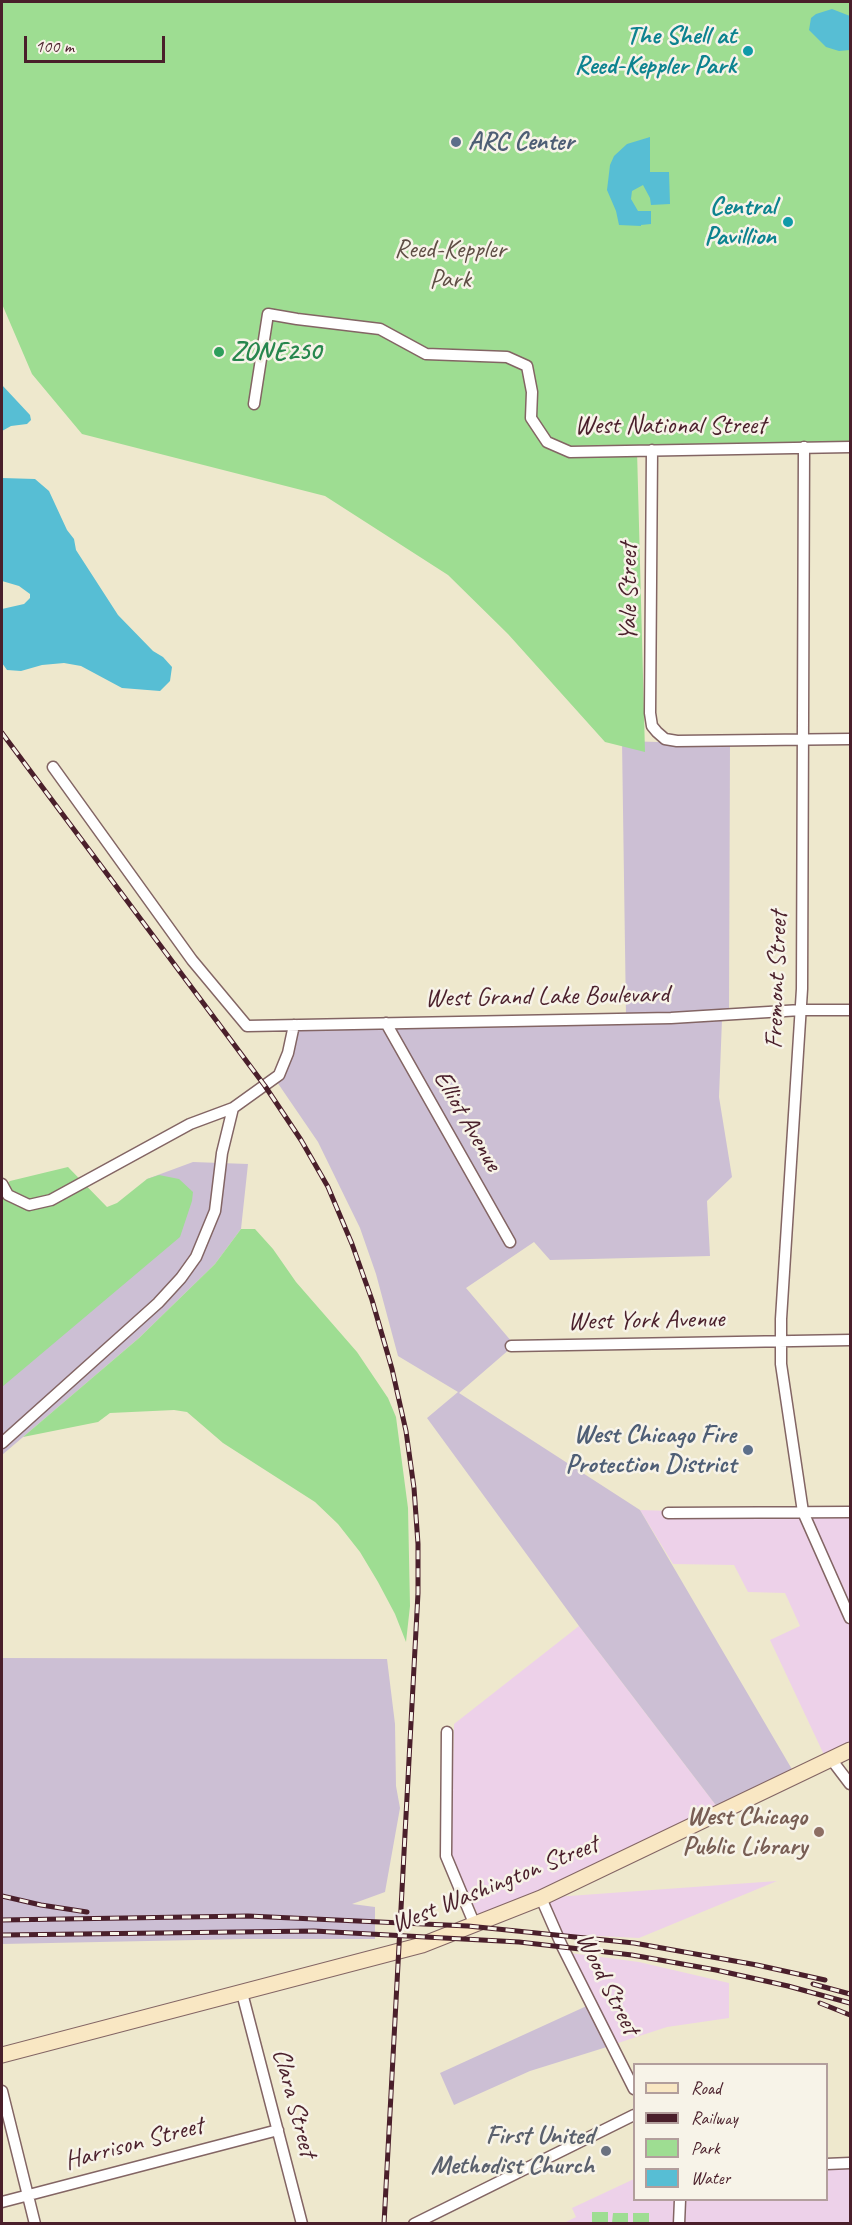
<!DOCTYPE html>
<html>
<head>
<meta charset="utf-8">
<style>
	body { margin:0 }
	#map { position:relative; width:852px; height:2225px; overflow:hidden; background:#eee8cd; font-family:Caveat,sans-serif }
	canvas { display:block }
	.frame { position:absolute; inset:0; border:3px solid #4a1f2b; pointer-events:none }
	.legend { position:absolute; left:633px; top:2063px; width:195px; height:138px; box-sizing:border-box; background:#f7f3e8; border:2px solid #b29e9c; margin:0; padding:8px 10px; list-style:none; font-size:18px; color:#4a1f2b }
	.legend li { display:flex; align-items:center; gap:12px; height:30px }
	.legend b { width:30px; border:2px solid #b29e9c }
	.scale { position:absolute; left:24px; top:36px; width:141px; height:27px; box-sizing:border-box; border:3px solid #4a1f2b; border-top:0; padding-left:8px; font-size:18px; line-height:21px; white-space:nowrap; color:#4a1f2b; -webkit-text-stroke:4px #f7f3e8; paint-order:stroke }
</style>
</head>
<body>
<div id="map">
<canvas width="852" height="2225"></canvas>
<div class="frame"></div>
<ul class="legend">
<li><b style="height:8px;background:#f9e7c3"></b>Road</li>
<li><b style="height:8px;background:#4a1f2b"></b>Railway</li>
<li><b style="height:16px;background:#9edd92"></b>Park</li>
<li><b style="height:16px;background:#57bed4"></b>Water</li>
</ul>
<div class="scale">100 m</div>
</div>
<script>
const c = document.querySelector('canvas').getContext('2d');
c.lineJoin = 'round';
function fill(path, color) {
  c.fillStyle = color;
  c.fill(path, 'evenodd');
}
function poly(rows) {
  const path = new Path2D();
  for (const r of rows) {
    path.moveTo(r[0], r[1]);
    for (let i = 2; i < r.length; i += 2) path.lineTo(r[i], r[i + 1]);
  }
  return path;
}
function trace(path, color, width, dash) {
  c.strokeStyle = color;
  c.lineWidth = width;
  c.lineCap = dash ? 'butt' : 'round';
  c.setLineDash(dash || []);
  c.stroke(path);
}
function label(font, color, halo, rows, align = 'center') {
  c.font = font + ' Caveat,sans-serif';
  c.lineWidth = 5;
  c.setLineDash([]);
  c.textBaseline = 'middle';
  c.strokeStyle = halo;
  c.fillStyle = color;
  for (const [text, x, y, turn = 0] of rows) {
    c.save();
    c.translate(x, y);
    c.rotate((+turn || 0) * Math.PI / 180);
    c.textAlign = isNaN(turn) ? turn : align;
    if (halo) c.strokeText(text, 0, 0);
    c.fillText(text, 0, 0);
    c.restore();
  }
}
const built = poly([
	[640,1510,801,1515,850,1623,850,1747,826,1759,770,1640,800,1626,785,1593,748,1592,734,1565,673,1564],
	[807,1514,850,1514,850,1610],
	[579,1626,718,1808,480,1919,451,1856,454,1724],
	[777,1881,639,1938,556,1934,541,1898],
	[570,1953,639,1962,729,1983,729,2018,667,2027,615,2044],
	[850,2166,850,2223,562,2224,576,2217,572,2208,634,2179,634,2200,826,2200,827,2167]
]);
const industrial = poly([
	[622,741,730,744,729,1010,626,1016],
	[722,1019,719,1097,732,1177,707,1201,710,1256,550,1260,534,1242,466,1288,512,1342,511,1348,459,1393,640,1510,793,1771,718,1808,579,1626,427,1418,458,1392,398,1356,376,1274,360,1228,318,1142,277,1082,289,1065,298,1029],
	[193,1162,248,1164,241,1229,215,1264,139,1338,2,1455,2,1330,97,1264,147,1179],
	[2,1658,387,1659,395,1724,396,1786,400,1808,385,1892,352,1904,375,1907,375,1939,245,1939,2,1944],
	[591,2004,610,2046,530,2071,454,2105,440,2073]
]);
const green = poly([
	[2,2,850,2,850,447,637,450,645,752,605,742,508,634,448,575,325,496,82,434,32,374,2,304],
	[68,1167,107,1207,117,1203,147,1179,159,1175,179,1179,193,1192,192,1201,180,1237,2,1387,2,1187,10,1181],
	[241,1229,255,1229,273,1249,296,1282,357,1352,388,1398,396,1417,408,1508,410,1606,406,1642,395,1614,378,1582,360,1552,338,1524,315,1502,223,1443,187,1412,174,1410,110,1413,98,1422,23,1437,139,1338,215,1264],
	[592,2212,608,2212,608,2223,592,2223],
	[613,2213,628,2213,628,2223,612,2223],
	[633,2213,649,2213,649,2223,633,2223]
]);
const water = poly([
	[832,9,850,16,850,50,839,51,826,47,809,30,811,18,816,14],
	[650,137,650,172,669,172,670,204,651,205,650,198,643,185,632,191,631,199,638,211,651,211,651,224,641,225,641,226,619,225,616,211,607,190,610,165,614,156,627,144],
	[2,385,30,415,31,420,27,424,11,426,2,431],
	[2,478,35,479,49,491,67,530,74,539,76,550,118,615,153,651,163,657,172,667,170,681,160,691,122,688,81,666,64,663,42,665,21,671,7,670,2,663,2,609,24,604,30,598,30,594,19,586,2,581]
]);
const street = poly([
	[254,404,268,314,297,319,380,329,426,354,507,357,527,366,532,392,531,418,547,442,570,452,850,447],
	[804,447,802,989,781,1319,781,1364,803,1512,850,1618],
	[652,450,650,713,652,726,657,732,665,739,677,741,850,739],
	[53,767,192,960,247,1026,671,1018,801,1010,850,1010],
	[386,1023,510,1242],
	[2,1184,8,1195,29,1205,51,1200,190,1124,233,1108,279,1075,288,1053,294,1025],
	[511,1346,850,1340],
	[2,1443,158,1303,181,1278,196,1257,215,1211,222,1153,233,1108],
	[668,1513,850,1512],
	[447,1732,446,1856,474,1923],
	[831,1759,850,1784],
	[541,1898,562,1946,634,2089],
	[242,1993,302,2224],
	[2,2091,35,2224],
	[826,2164,850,2163],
	[2,2202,278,2130],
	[414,2224,634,2115],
	[679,2224,680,2200]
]);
const secondary = poly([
	[2,2055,422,1945,541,1898,850,1750]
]);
const rail = poly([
	[2,733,265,1086,301,1140,328,1187,352,1244,372,1300,392,1369,406,1431,414,1488,418,1544,418,1593,384,2224],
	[2,1896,41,1905,87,1912],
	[2,1920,248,1916,468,1926,634,1943,757,1965,825,1980],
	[2,1935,314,1931,519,1942,632,1955,716,1970,788,1986,850,2003],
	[813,1984,850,1994],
	[820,2003,850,2015]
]);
const markers = [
	[748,51,6,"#0f9aa8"],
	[456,142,6,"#5c6f8a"],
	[788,222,6,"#0f9aa8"],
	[219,352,6,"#2e9e5b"],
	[748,1450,6,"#5c6f8a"],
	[819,1832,6,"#8d6e63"],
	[606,2151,6,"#6b7280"]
];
const cultureNames = [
	["The Shell at",736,36],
	["Reed-Keppler Park",736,66],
	["Central",776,207],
	["Pavillion",776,237]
];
const serviceNames = [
	["ARC Center",468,142],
	["West Chicago Fire",736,1435,"right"],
	["Protection District",736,1465,"right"]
];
const parkNames = [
	["Reed-Keppler",450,250],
	["Park",450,280]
];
const leisureNames = [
	["ZONE250",231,352]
];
const streetNames = [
	["West National Street",670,426],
	["Yale Street",629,592,-90],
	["Fremont Street",777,980,-88],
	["West Grand Lake Boulevard",547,997,-1],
	["Elliot Avenue",467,1121,60],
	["West York Avenue",646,1321,-1],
	["West Washington Street",495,1885,-22],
	["Wood Street",607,1984,63],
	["Clara Street",294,2103,75],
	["Harrison Street",134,2144,-15]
];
const educationNames = [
	["West Chicago",807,1817],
	["Public Library",807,1847]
];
const worshipNames = [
	["First United",594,2136],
	["Methodist Church",594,2166]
];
fill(built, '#edd1e9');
fill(industrial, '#ccbfd4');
fill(green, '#9edd92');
fill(water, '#57bed4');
trace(street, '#836564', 13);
trace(secondary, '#836564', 17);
trace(street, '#fff', 10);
trace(secondary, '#f9e7c3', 15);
trace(rail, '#4a1f2b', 5);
trace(rail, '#f7f3e8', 3, [9]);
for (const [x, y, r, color] of markers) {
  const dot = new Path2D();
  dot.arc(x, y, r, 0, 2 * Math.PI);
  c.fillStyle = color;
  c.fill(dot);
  trace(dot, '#f7f3e8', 2);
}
label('bold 26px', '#0d838f', '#f7f3e8', cultureNames, 'right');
label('bold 26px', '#4e5e75', '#f7f3e8', serviceNames, 'left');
label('26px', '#5f4e45', '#f7f3e8', parkNames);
label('bold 26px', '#27864d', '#f7f3e8', leisureNames, 'left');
label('26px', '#4a1f2b', '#f7f3e8', streetNames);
label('bold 26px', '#785e54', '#f7f3e8', educationNames, 'right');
label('bold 26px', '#5b616d', '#f7f3e8', worshipNames, 'right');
</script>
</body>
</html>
